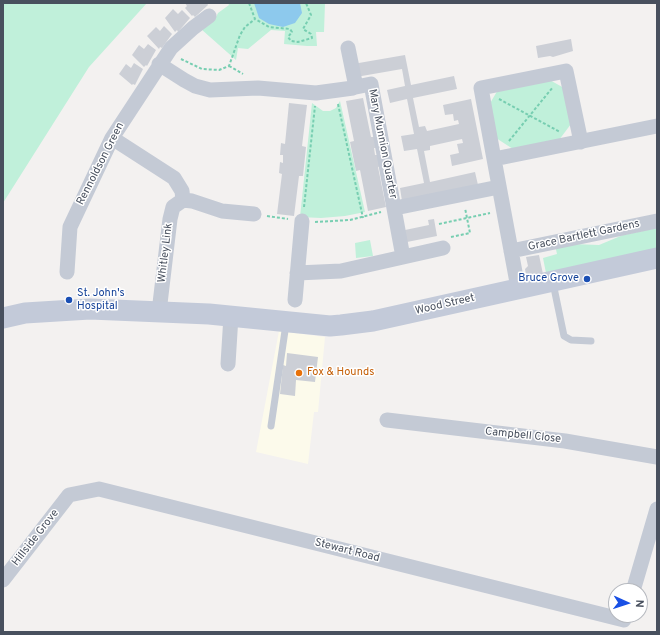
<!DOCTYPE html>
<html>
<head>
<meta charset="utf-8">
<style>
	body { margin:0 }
	#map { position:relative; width:660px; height:635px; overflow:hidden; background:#f3f1f0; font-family:Overpass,sans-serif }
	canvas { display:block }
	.frame { position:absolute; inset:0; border:4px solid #48505e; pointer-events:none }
	.north { position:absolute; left:608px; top:583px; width:40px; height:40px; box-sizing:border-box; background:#fff; border:1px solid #b6b9bf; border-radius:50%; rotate:93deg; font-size:11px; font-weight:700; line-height:16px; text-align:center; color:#48505e }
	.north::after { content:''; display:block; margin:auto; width:14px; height:18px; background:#1950e5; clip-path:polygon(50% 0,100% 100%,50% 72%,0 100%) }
</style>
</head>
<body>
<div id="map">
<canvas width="660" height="635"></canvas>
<div class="frame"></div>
<div class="north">N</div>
</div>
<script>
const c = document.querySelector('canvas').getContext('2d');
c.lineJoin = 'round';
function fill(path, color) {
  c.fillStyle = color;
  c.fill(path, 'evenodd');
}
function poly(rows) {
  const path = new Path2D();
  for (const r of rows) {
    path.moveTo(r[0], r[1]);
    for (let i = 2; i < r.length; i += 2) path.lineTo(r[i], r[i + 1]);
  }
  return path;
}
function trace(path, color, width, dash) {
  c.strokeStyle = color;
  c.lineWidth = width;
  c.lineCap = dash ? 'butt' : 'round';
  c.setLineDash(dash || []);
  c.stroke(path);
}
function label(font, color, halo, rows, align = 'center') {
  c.font = font + ' Overpass,sans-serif';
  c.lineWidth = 3;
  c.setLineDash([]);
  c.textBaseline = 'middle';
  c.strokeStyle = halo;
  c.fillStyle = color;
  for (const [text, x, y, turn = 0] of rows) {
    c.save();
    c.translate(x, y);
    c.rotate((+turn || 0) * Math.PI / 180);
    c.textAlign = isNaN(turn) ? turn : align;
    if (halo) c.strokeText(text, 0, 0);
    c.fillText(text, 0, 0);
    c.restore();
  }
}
const commercial = poly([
	[279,331,325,337,318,412,314,412,308,464,256,452]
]);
const green = poly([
	[3,3,147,3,89,67,3,203],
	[228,3,325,3,324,32,316,32,317,46,307,46,284,44,285,31,271,30,248,49,238,48,236,60,201,29,215,19,218,13,229,5],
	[548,79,564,88,571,124,559,140,513,149,496,138,489,105,499,88],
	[340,101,365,212,345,216,321,218,300,217,312,103,323,111,330,111,336,108],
	[657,228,657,249,546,273,543,258,557,254,555,245,573,244,599,245,623,235],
	[370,240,373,256,356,258,355,243]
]);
const water = poly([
	[254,3,300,3,302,13,295,23,283,27,269,24,259,18]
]);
const building = poly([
	[185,3,207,3,208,5,195,17,193,15,192,16,185,8,187,6],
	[173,9,178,14,182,10,190,18,178,32,177,30,175,32,165,18],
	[164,26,172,34,162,48,160,47,159,49,147,36,156,27,160,31],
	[571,39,573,51,553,57,550,56,538,58,536,46],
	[148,44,156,50,147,66,146,65,144,67,132,55,139,45,144,49],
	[405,55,411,85,454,76,457,89,413,98,419,127,425,126,427,131,459,124,458,120,454,121,453,114,445,115,443,105,471,99,483,159,452,166,450,155,459,153,457,144,463,143,462,139,430,146,430,150,424,151,430,182,475,172,478,185,402,201,400,188,424,183,417,149,404,151,401,136,414,134,407,99,390,103,387,90,405,86,402,69,356,77,353,64],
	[134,63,143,69,135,85,133,84,132,85,119,74,126,64,131,68],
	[363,98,371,137,374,137,376,148,374,148,375,155,378,155,381,166,378,167,386,207,368,211,360,170,356,171,350,142,354,141,346,101],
	[289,103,307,105,302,146,306,147,303,176,299,176,294,216,277,214,282,174,279,173,280,162,283,163,283,155,280,155,281,143,285,144],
	[434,219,437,236,407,242,405,230,429,225,428,220],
	[539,255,543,274,528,277,526,275,525,269,528,266,526,257],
	[287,353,318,357,315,382,296,380,295,396,280,394,283,365,286,366]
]);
const path = poly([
	[249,3,255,19,269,27,290,29,292,32,288,37,291,41,298,42,312,38,311,34,303,29,311,15,306,3],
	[181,59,202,69,219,70,229,66,240,35,245,27,255,19],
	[229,66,243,74],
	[499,99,560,132],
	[338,104,363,218],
	[509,141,553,87],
	[304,207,315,106],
	[267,216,288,219],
	[315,222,350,220,381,212],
	[439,224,490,213],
	[451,237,470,233,465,208]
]);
const service = poly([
	[553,283,564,336,571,340,591,341],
	[271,426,286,324]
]);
const minor = poly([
	[348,48,356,87,371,84,403,257],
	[159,64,184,80,195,86,210,90,258,88,316,93,353,88],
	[112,138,174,178,182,191,183,200,192,201,222,211,254,214],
	[494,159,481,88,566,71,581,142],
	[395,208,499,187],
	[511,251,657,221],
	[67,272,70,227,112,138,171,48,193,28,209,16],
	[297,273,341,271,443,248],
	[518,288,494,159,657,126],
	[295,300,302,221],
	[159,312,170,219,173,207,183,200],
	[228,364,231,316],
	[387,420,565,441,657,457],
	[3,580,69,495,99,489,624,620],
	[633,591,657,509]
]);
const secondary = poly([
	[3,318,25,313,90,309,209,314,330,326,341,325,373,321,657,258]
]);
const markers = [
	[587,279,4,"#1a4fb4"],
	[69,300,4,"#1a4fb4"],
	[299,373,4,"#e8710a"]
];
const streetNames = [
	["Mary Munnion Quarter",382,144,79],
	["Rennoldson Green",101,164,-63],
	["Grace Bartlett Gardens",584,236,-12],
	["Whitley Link",166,253,-83],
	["Wood Street",445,305,-13],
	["Campbell Close",523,436,6],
	["Hillside Grove",36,538,-52],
	["Stewart Road",347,551,14]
];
const transitNames = [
	["Bruce Grove",579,279],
	["St. John's",77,294,"left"],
	["Hospital",77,307,"left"]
];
const foodNames = [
	["Fox & Hounds",307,373]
];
fill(commercial, '#fcfaeb');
fill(green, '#c0f0da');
fill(water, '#8dc9ed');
fill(building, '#cccfd6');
trace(path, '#77ceb1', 2, [3, 2]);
trace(service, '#c4cad5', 7);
trace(minor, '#c4cad5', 15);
trace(secondary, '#c3cad9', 21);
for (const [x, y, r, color] of markers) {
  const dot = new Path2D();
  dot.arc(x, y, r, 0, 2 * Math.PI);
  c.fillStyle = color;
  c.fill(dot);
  trace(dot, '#fff', 1.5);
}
label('11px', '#48505e', '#fff', streetNames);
label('11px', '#164399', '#fff', transitNames, 'right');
label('11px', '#c56008', '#fff', foodNames, 'left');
</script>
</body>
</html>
